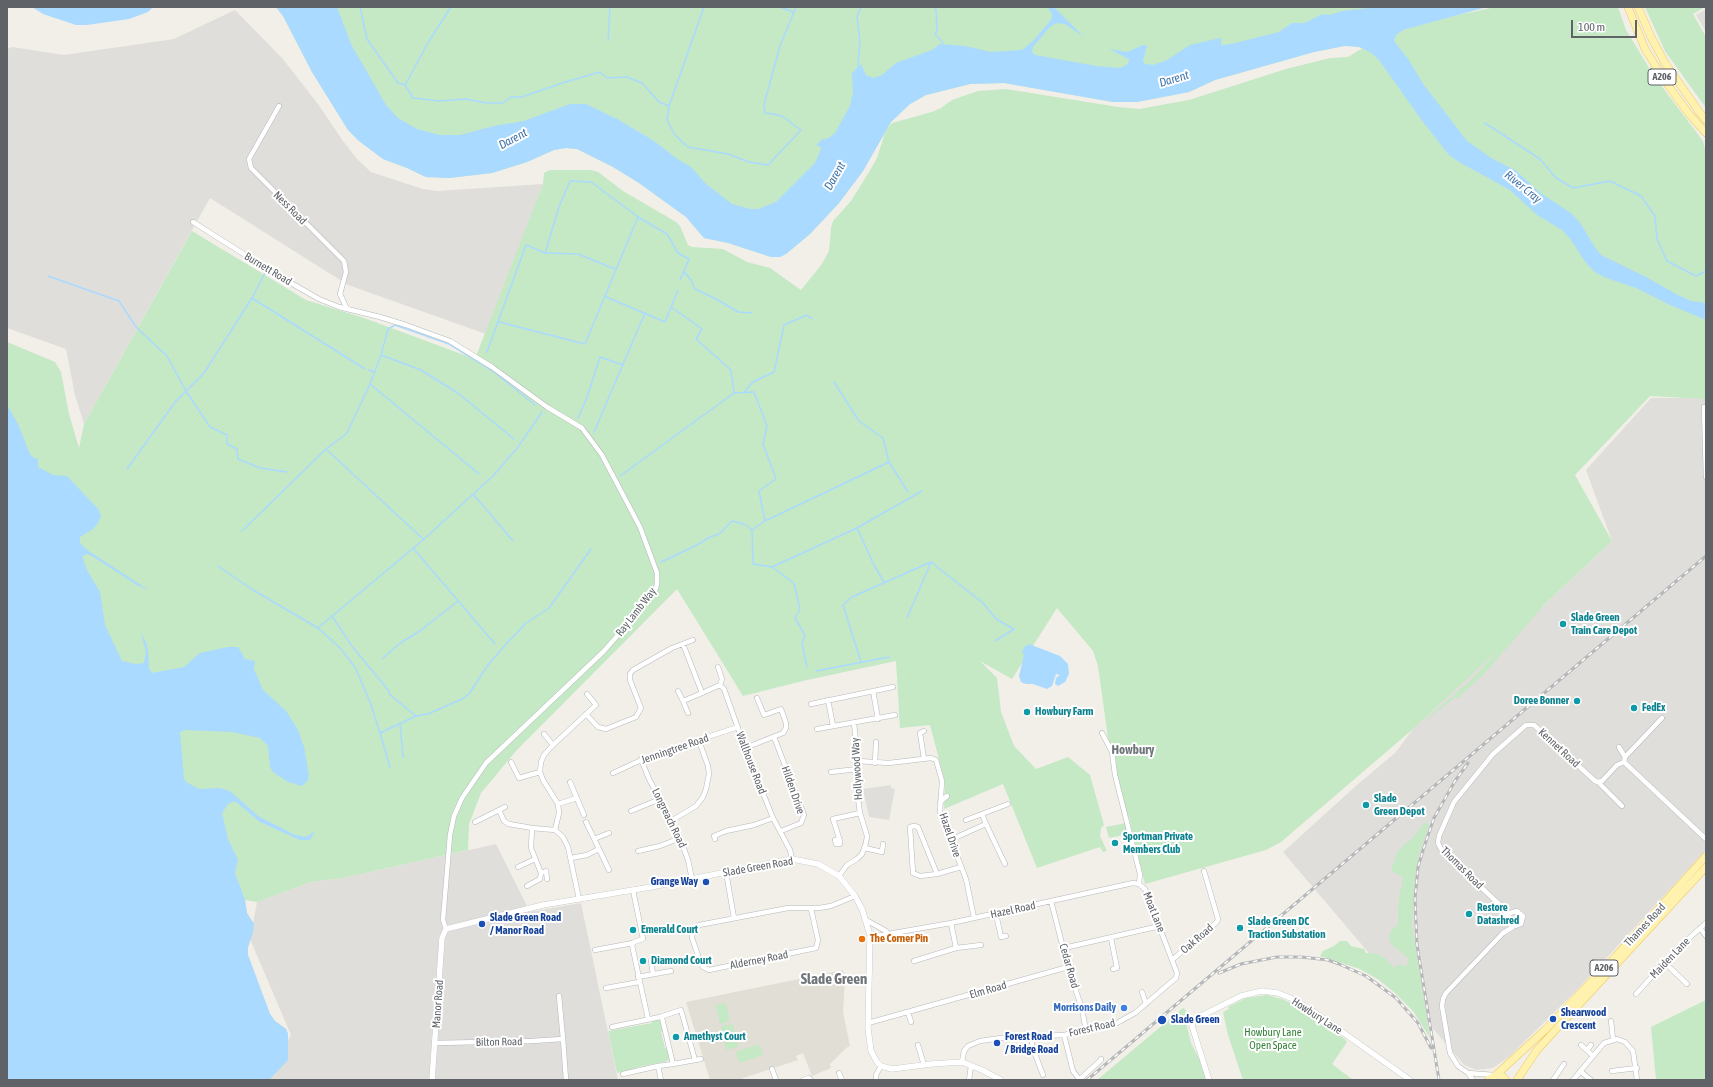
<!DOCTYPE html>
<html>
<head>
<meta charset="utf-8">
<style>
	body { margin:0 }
	#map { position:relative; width:1713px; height:1087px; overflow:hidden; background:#f1efe8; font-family:"Asap Condensed",sans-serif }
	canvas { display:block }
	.frame { position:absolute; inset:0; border:8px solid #5f6368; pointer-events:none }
	.scale { position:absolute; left:1571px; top:20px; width:66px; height:18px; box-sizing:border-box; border:2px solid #5f6368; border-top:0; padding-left:5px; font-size:12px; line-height:14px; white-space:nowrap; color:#5f6368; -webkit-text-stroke:3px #fff; paint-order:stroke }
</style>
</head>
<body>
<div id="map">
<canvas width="1713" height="1087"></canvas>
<div class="frame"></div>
<div class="scale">100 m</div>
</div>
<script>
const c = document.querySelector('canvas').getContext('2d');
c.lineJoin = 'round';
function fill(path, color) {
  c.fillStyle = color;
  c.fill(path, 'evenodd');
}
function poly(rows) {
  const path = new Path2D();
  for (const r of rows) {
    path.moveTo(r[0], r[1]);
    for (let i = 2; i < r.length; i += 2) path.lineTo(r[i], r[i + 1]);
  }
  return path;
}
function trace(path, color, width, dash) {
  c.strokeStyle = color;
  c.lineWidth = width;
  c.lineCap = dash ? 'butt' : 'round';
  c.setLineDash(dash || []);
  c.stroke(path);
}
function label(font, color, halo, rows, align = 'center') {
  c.font = font + ' "Asap Condensed",sans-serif';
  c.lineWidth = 4;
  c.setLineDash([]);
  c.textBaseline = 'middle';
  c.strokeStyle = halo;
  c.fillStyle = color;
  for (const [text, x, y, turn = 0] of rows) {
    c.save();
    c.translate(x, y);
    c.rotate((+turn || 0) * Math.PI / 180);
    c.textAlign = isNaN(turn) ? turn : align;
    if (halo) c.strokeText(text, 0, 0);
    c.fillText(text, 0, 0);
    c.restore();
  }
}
const industrial = poly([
	[1706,9,1706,32,1696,15],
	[235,10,282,58,318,104,343,141,357,159,371,172,423,189,437,191,543,184,486,334,348,285,210,198,84,424,75,395,66,349,7,328,7,49,12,47,64,55,174,39],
	[1651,398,1706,398,1706,850,1578,989,1509,1057,1493,1068,1477,1070,1464,1065,1283,852,1358,784,1395,753,1413,729,1612,541,1586,470],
	[891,785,891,788,895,789,889,820,869,817,863,789],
	[496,844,530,912,581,903,618,1080,270,1080,269,1076,291,1035,250,939,257,902,311,882,343,878]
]);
const education = poly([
	[843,970,845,979,843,1012,850,1046,846,1048,830,1064,831,1068,812,1076,803,1053,796,1056,798,1060,737,1080,710,1080,686,1002]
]);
const green = poly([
	[276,7,294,7,390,140,554,129,750,233,909,81,1075,82,1377,36,1487,7,1459,15,1495,7,1618,7,1626,30,1654,76,1703,141,1706,153,1706,399,1650,396,1575,475,1612,541,1544,605,1485,673,1458,698,1456,697,1425,721,1425,720,1471,680,1499,649,1413,729,1281,842,1266,850,1145,884,1129,817,1123,803,1117,777,1116,760,1108,738,1098,666,1093,651,1057,608,1012,679,980,661,997,678,1001,712,1014,746,1036,769,1068,757,1090,775,1104,825,1101,828,1100,836,1107,851,1103,852,1100,847,1037,868,1003,784,944,809,945,782,930,725,900,728,896,661,807,680,743,696,677,589,516,751,481,793,469,824,468,850,343,878,311,882,257,902,245,900,247,913,254,924,253,932,248,947,248,955,270,1014,275,1021,286,1029,288,1034,288,1060,269,1080,7,519,7,342,55,362,61,372,69,414,79,448,84,424,192,231,306,300,364,318,475,359,543,184,544,173,550,170,591,170,598,172,623,191,676,222,680,226,688,245,692,247,723,249,747,262,770,268,801,290,822,264,829,251,831,228,833,221,851,201,869,172,877,158,886,130,892,123,932,112,941,108,952,100,978,91,1006,89,1118,107,1139,109,1189,100,1286,69,1330,58,1348,57,1363,48,1352,46,1344,46,1314,52,1215,80,1189,92,1137,102,1113,102,1004,83,970,84,926,95,910,104,891,122,863,171,839,203,810,234,786,254,780,257,771,257,728,243,704,238,686,217,639,183,613,167,577,149,566,148,554,150,527,162,492,173,449,178,426,177,407,168,383,159,359,141,348,130,312,72,283,16],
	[316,7,1430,7,1150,78,953,64,769,224,567,125,472,159,390,132],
	[1645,7,1705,7,1693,14,1706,37,1706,108,1665,51],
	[1425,822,1429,825,1419,854,1415,875,1412,925,1430,1038,1413,1011,1395,993,1379,980,1360,969,1320,956,1323,951,1334,946,1340,941,1347,941,1351,946,1364,949,1366,953,1378,954,1386,959,1394,968,1397,965,1401,964,1403,967,1407,965,1409,959,1391,944,1389,939,1391,930,1398,925,1398,906,1403,877,1391,871,1397,852,1406,843,1412,839],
	[1126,823,1128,834,1109,838,1106,827],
	[1267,995,1282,999,1300,1007,1345,1039,1345,1040,1347,1042,1332,1064,1353,1080,1243,1080,1228,1035,1223,1012,1229,1009,1228,1007,1246,998],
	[1706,1000,1706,1080,1656,1080,1651,1027],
	[726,1003,730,1021,720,1024,716,1005],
	[1183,1008,1185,1009,1188,1018,1187,1027,1191,1043,1202,1064,1207,1080,1097,1080],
	[658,1019,660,1021,663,1030,661,1032,665,1048,667,1049,669,1058,668,1061,638,1067,637,1068,617,1073,608,1031,652,1023,653,1020],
	[733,1024,738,1047,726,1050,721,1026],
	[759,1044,763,1055,739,1063,736,1052]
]);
const water = poly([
	[32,7,153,7,148,12,129,19,87,25,76,25,43,14],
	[276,7,337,7,352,46,386,105,398,118,417,129,440,135,460,135,494,126,524,121,570,104,586,104,619,120,654,141,676,158,691,167,706,184,732,204,750,209,758,209,776,202,815,163,821,149,820,146,816,146,821,140,829,138,835,133,850,106,853,92,852,73,861,64,866,75,873,78,882,75,896,63,932,50,940,44,965,46,991,52,1022,50,1033,41,1051,20,1052,15,1048,7,1054,7,1084,37,1065,24,1056,23,1049,28,1033,47,1032,52,1035,55,1096,66,1120,68,1128,64,1129,59,1109,49,1127,52,1143,45,1147,45,1143,61,1145,64,1153,65,1167,60,1190,45,1220,38,1221,39,1221,45,1231,44,1279,32,1292,23,1305,23,1322,14,1330,15,1342,11,1379,7,1487,7,1403,30,1396,35,1394,41,1408,59,1424,85,1467,141,1491,158,1515,170,1539,192,1571,213,1581,224,1594,246,1601,255,1646,277,1678,295,1691,301,1706,303,1706,320,1670,305,1636,288,1604,277,1595,272,1586,263,1571,240,1562,230,1537,215,1510,190,1459,162,1449,155,1423,122,1379,60,1370,52,1359,47,1344,46,1314,52,1215,80,1189,92,1137,102,1113,102,1004,83,970,84,926,95,910,104,891,122,863,171,839,203,810,234,786,254,780,257,771,257,728,243,704,238,686,217,639,183,613,167,577,149,566,148,554,150,527,162,492,173,449,178,426,177,407,168,383,159,359,141,348,130,312,72,283,16],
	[7,405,18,424,30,454,34,458,38,459,38,467,53,475,67,476,99,510,101,516,98,523,93,529,80,537,80,543,87,550,150,591,137,585,92,556,87,554,82,556,87,570,100,592,105,625,122,661,135,664,144,663,146,652,141,633,146,642,148,651,149,668,152,673,184,667,200,653,228,647,238,647,245,659,255,661,254,669,263,690,286,711,298,730,304,747,309,776,307,782,301,786,288,782,273,772,270,767,268,746,260,738,232,732,185,730,180,732,184,779,186,782,199,789,219,788,230,791,258,816,295,835,306,837,315,831,310,840,300,840,260,822,235,801,228,804,222,813,228,839,238,860,235,873,245,900,247,913,254,924,253,932,248,947,248,955,270,1014,275,1021,286,1029,288,1034,288,1060,269,1080,7,1080],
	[1029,644,1060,656,1068,664,1069,674,1065,682,1058,686,1055,684,1056,678,1060,675,1056,674,1052,686,1047,689,1033,684,1026,684,1021,682,1019,676,1024,655,1022,652,1024,647]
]);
const stream = poly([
	[360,7,367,39,398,83,405,85,429,41,451,7],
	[704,7,669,106,667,120,675,135,688,147,728,154,749,162,768,165,801,130,782,116,773,114,765,113,764,104,780,46,796,7],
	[780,7,793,12],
	[934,7,936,10,937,30,935,34,943,43],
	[608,41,610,7],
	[858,66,860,41,857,17,861,7],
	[405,85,413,98,440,101,465,99,487,103,503,103,511,97,522,97,562,83,600,72,607,78,627,77,642,83,659,102,669,106],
	[1485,123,1540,159,1556,178,1573,188,1610,181,1641,196,1655,216,1657,239,1667,261,1696,276,1706,271],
	[545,253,559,207,570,181,591,182,638,217,667,234,678,253,689,259,680,280],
	[684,272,691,280,695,289,716,299,738,312,752,313],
	[48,276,119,301,136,327,167,356,186,391,210,427,227,435,227,444,237,449,238,459,260,468,287,472],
	[604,296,665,322,678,290],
	[252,298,365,369],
	[671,307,702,329,696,339,731,370,734,393],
	[499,322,585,344,638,217],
	[487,352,526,245,545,253,578,254,615,269],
	[381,355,421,370,459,394,514,439],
	[369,370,374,372],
	[834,382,859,421,883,438,889,462,908,492],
	[370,384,479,474],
	[744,392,753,382,774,372,784,325,807,315,812,319],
	[578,418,586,400,600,357,623,365],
	[594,432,645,313],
	[326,449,423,539],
	[127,469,176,401,204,373,252,298,265,273],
	[620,476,734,393,754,392,767,426,763,444,776,479,759,491,765,521],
	[474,495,513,541],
	[857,528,874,565,884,582],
	[752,530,765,521,889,462],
	[242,531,326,449,347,433,370,384,381,355,388,329,395,325,449,344,493,371,535,405],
	[413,548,495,644],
	[661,562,695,546,710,537,719,534,732,521,744,524,752,530,753,564,772,567,794,583,800,609,795,618,805,635,802,644,807,667],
	[218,566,253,590,318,628,341,649,355,667,370,702,380,733,390,767],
	[772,567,857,528,922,491],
	[332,616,351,645,389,691,389,694,416,716],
	[907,618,931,562],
	[318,628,423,540,493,476,518,447,542,412],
	[382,659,399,644,421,630,458,601],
	[861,662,843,605,852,597,931,562,983,603,996,619,1014,629,995,641],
	[816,671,889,657],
	[400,724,403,757],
	[380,733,416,716,428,714,464,698,469,694,488,665,507,643,525,624,549,608,591,549]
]);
const minor = poly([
	[279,106,249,159,251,168,344,261,346,272,340,294,347,309],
	[193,222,277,275,319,299,339,307,380,317,406,325,450,341,492,367,547,407,582,428,602,455,640,527,657,573,657,584,656,588,631,620,604,651,486,763,462,798,454,816,450,835,443,920,446,929],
	[1704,407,1706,477],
	[683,644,702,693,720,685],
	[718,667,722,679,720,685,724,689,745,748,773,818,790,850,792,859],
	[678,691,683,701],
	[873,691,878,719],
	[828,700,833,726],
	[811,704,893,687],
	[688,713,683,701,702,693],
	[586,714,598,727,606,729,636,717,641,708,630,680,630,674,633,670,672,648,693,640],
	[817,729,895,715],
	[1102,733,1112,752,1115,775,1140,874,1139,884],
	[544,734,553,745],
	[774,737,804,815,801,823,781,831],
	[745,748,783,733,786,728,786,723,781,709,764,715,757,698],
	[1625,757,1662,718],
	[641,759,649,779,680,838,688,860,692,879],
	[924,759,920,733,924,731],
	[858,761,889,763,931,758,936,760,942,781,940,812,966,879,974,918],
	[511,762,519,778,540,772],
	[1624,762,1706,839],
	[875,763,876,742],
	[831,772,858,769],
	[613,773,650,756,738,727],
	[570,782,584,815],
	[1598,782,1602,781,1617,765,1624,762,1625,757,1619,747],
	[940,802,947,796],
	[558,804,577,798],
	[499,810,504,821,509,824,532,828,555,830,563,837,568,847,579,899],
	[631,811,660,799],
	[966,820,982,814],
	[671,821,696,806,703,797,706,789,709,774,708,766,699,741],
	[475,822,505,807],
	[586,822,599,849],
	[986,824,982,814,1008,804],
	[532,828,531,848,541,873,546,871,547,879],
	[555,830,559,813,558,804,543,780,540,772,541,762,544,755,553,745,596,705,587,694],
	[594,839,609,833],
	[715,839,714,836,726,831,754,825,773,818],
	[839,839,835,840,836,844,840,844,840,841,833,819,860,813],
	[950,840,986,824,1005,864],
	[865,848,882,852,883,844],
	[638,851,660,846,680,838],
	[571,858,587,855,599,849,609,870],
	[518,867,535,859],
	[726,872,734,918],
	[937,874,918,827,914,826,910,827,913,873,920,876,937,874,961,867],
	[839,876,847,865,857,859,862,854,866,843,867,836,860,813,857,791,858,761,854,723],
	[527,886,540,879,541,873],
	[633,890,643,939,634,942,632,945,648,1019],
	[1051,901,1068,967,1082,1009,1086,1031],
	[811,909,818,940,816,948,709,970,703,967,701,964,692,938,693,932,699,925,788,908,819,908,831,906,855,896],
	[996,914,1001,937,1006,936],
	[1508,917,1502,907,1441,849,1438,843,1439,836,1454,802,1493,754,1526,725,1534,725,1595,781,1598,782,1622,806],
	[866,920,886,931,888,934],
	[951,923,956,948],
	[1700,928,1706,936],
	[871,937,951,923,1133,883,1139,884,1145,889,1172,960,1177,973,1176,978,1135,1013,1115,1024,1064,1035,1001,1038,980,1041,968,1046,964,1051,962,1062],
	[1111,938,1117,968,1113,969],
	[1064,948,1160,926],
	[595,950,633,943],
	[1172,960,1217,922,1218,919,1204,871],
	[651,961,653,974],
	[914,961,956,948,981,945],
	[1664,962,1687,984],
	[638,977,671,971],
	[606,988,639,982],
	[1142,992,1146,1004],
	[1636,994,1678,948,1706,923],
	[908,1012,911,1022],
	[660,1017,662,1018,673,1064,658,1066,661,1080],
	[1611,1021,1613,1039],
	[868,1023,1068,967],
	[612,1027,660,1017,681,1010,695,1060],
	[1064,1035,1073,1071,1079,1079,1081,1078,1101,1060,1101,1059],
	[1032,1036,1032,1046,1043,1075],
	[563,1039,566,1080],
	[435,1043,532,1041,563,1039,559,996],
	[918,1045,924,1065],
	[1581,1045,1593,1056],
	[1587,1050,1591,1045],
	[673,1064,701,1059],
	[772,1069,776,1080],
	[1580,1071,1591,1080],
	[1612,1071,1637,1068],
	[839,1073,842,1080],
	[1468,1073,1494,1075],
	[623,1074,658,1066],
	[803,1080,809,1078,811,1080],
	[876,1080,876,1075,881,1066],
	[969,1080,971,1066],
	[1473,1080,1468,1073,1458,1066,1450,1053,1442,1006,1443,999,1446,993,1503,933,1513,927,1521,924,1523,916,1517,911,1510,913,1508,917,1509,923,1513,927],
	[1553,1080,1564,1064],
	[1573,1080,1604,1043,1617,1039,1625,1042,1633,1051,1637,1080]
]);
const tertiary = poly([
	[432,1080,442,938,446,929,543,905,651,887,792,859,818,864,839,876,855,896,862,909,870,935,868,1028,871,1051,877,1062,881,1066,892,1069,931,1064,962,1062,982,1070,1001,1080],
	[1209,1080,1192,1026,1193,1020,1241,996,1262,991,1278,993,1295,1000,1310,1009,1410,1080]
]);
const primary = poly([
	[1628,7,1645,49,1665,81,1689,114,1706,133],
	[1638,7,1651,37,1665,63,1700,113,1706,120],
	[1496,1075,1502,1076,1506,1080],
	[1488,1080,1496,1075,1545,1030,1616,956,1706,856],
	[1517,1080,1537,1050,1706,867]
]);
const rail = poly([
	[1219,973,1241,964,1277,957,1301,957,1328,960,1339,964,1366,976,1396,998,1418,1023,1431,1048],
	[1087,1080,1706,556],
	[1439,1080,1417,945,1415,899,1418,867,1424,847,1434,818,1455,781,1468,763]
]);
const markers = [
	[1563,624,4,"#0f9aa8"],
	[1577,701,4,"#0f9aa8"],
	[1634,708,4,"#0f9aa8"],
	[1027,712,4,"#0f9aa8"],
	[1366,805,4,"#0f9aa8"],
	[1115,843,4,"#0f9aa8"],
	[706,882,4,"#1a4fb4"],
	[1469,914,4,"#0f9aa8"],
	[482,924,4,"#1a4fb4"],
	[1240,928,4,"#0f9aa8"],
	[633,930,4,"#0f9aa8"],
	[862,939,4,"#e8710a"],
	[643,961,4,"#0f9aa8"],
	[1124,1008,4,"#3f7fe0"],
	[1553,1019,4,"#1a4fb4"],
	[1162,1020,5,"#1a4fb4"],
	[676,1037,4,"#0f9aa8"],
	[997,1043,4,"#1a4fb4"]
];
const shields = [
	[1662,77,28],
	[1604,968,28]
];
const shieldNames = [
	["A206",1662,77],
	["A206",1604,968]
];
const streetNames = [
	["Ness Road",290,208,45],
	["Burnett Road",268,269,31],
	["Ray Lamb Way",636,612,-52],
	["Kennet Road",1559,748,43],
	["Jenningtree Road",675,749,-19],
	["Wallhouse Road",751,763,69],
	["Hollywood Way",857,769,-93],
	["Hilden Drive",793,790,71],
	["Longreach Road",669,818,64],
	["Hazel Drive",950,835,71],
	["Slade Green Road",758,867,-10],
	["Thomas Road",1462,868,45],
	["Hazel Road",1013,910,-12],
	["Moat Lane",1154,912,68],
	["Thames Road",1645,925,-47],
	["Oak Road",1197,939,-41],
	["Maiden Lane",1670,958,-46],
	["Alderney Road",759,960,-11],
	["Cedar Road",1069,966,74],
	["Elm Road",988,990,-16],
	["Manor Road",438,1004,-86],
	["Howbury Lane",1317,1016,33],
	["Forest Road",1092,1028,-13],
	["Bilton Road",499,1042,-1]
];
const cultureNames = [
	["Slade Green",1571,618],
	["Train Care Depot",1571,631],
	["Doree Bonner",1569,701,"right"],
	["FedEx",1642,708],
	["Howbury Farm",1035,712],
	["Slade",1374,799],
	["Green Depot",1374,812],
	["Sportman Private",1123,837],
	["Members Club",1123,850],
	["Restore",1477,908],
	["Datashred",1477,921],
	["Slade Green DC",1248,922],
	["Traction Substation",1248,935],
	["Emerald Court",641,930],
	["Diamond Court",651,961],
	["Amethyst Court",684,1037]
];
const transitNames = [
	["Grange Way",698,882,"right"],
	["Slade Green Road",490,918],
	["/ Manor Road",490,931],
	["Shearwood",1561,1013],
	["Crescent",1561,1026],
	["Slade Green",1171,1020],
	["Forest Road",1005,1037],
	["/ Bridge Road",1005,1050]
];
const foodNames = [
	["The Corner Pin",870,939]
];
const shopNames = [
	["Morrisons Daily",1116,1008]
];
const parkNames = [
	["Howbury Lane",1273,1033],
	["Open Space",1273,1046]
];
const waterNames = [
	["Darent",1174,79,-17],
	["Darent",513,139,-28],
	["Darent",835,176,-60],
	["River Cray",1523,187,39]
];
const quarterNames = [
	["Howbury",1133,750]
];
const districtNames = [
	["Slade Green",834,979]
];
fill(industrial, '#e0deda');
fill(education, '#e1ded6');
fill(green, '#c5e8c5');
fill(water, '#aadaff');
trace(stream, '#aadaff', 1.5);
trace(minor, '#b5b8bc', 5.5);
trace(tertiary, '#b5b8bc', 6);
trace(primary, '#f2c960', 8);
trace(minor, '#fff', 4.5);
trace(tertiary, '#fff', 5.5);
trace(primary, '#fff2af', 7);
trace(rail, '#b6b7b8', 3);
trace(rail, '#fff', 1.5, [4.5]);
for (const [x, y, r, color] of markers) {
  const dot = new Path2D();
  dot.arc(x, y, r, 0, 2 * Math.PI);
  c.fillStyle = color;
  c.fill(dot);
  trace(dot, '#fff', 1.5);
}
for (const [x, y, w] of shields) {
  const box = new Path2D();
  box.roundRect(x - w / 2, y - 8, w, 16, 3);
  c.fillStyle = '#fff';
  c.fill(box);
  trace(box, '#5f6368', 1);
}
label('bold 10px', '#5f6368', null, shieldNames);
label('11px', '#5f6368', '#fff', streetNames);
label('bold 11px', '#0d838f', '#fff', cultureNames, 'left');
label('bold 11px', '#164399', '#fff', transitNames, 'left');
label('bold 11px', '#c56008', '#fff', foodNames, 'left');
label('bold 11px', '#366cbe', '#fff', shopNames, 'right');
label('11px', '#348238', '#fff', parkNames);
label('italic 12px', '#4174aa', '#fff', waterNames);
label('bold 13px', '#70757a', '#fff', quarterNames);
label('bold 15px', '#70757a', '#fff', districtNames);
</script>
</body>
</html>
